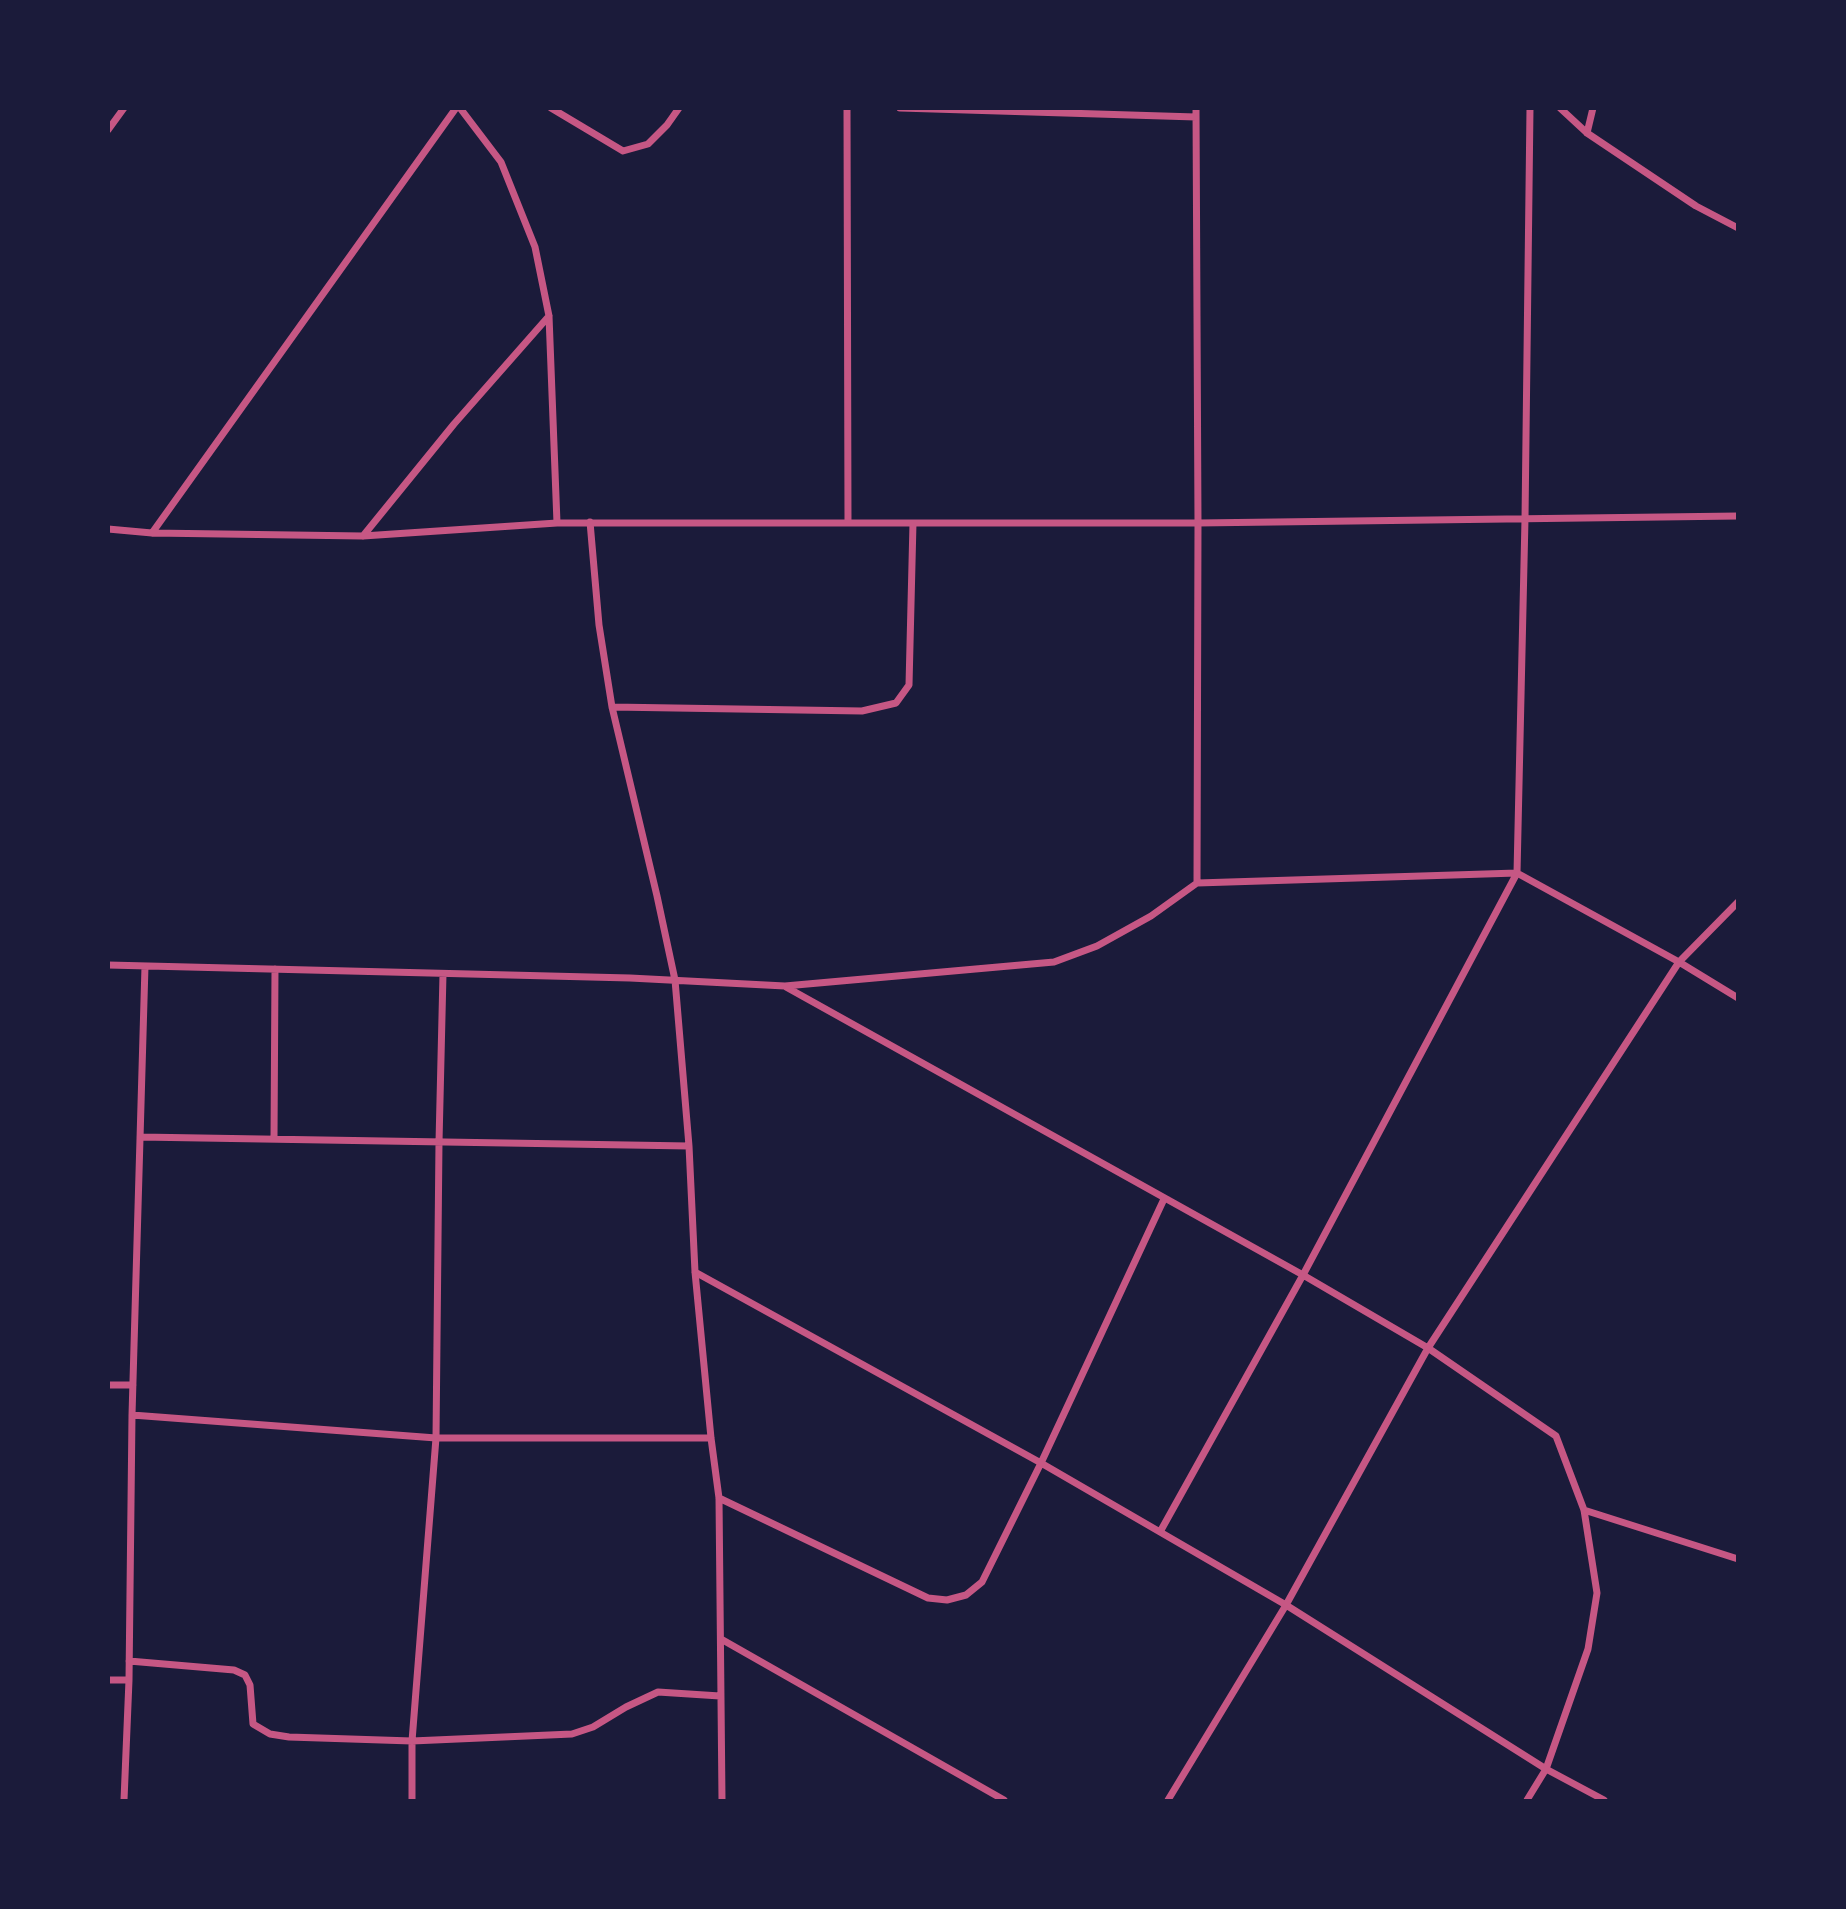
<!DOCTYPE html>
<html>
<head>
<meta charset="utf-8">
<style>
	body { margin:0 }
	#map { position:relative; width:1846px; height:1909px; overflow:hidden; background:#1b1b3a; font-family:Barlow,sans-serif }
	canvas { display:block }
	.frame { position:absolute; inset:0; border:110px solid #1b1b3a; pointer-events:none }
</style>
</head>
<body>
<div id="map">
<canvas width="1846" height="1909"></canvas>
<div class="frame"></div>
</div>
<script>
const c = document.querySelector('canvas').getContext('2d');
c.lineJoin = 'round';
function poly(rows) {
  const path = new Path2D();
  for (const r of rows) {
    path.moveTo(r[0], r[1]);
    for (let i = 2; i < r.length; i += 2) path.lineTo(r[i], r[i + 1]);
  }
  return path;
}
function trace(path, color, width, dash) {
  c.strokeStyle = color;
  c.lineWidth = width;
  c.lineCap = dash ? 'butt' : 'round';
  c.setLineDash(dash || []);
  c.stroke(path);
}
const minor = poly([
	[460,108,501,162,535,247,549,316,557,523],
	[551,108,623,151,648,144,667,125,679,108],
	[847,108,848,523],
	[900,108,1196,117],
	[1196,108,1198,523,1197,883],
	[1560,108,1587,133,1696,206,1738,228],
	[108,130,124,108],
	[1587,133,1593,108],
	[590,522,599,625,612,707,657,896,675,980,689,1146,695,1272,711,1438,719,1498,722,1800],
	[108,529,152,533,363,536,557,523,1198,523,1738,516],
	[152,533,456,108],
	[363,536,454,424,549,316],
	[612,707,862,711,896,703,909,685,913,523],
	[108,965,630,978,785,986,1054,962,1097,946,1151,916,1197,883,1517,873,1679,962,1738,902],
	[786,987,1303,1275,1428,1348,1556,1436,1584,1510,1597,1593,1588,1649,1546,1769,1527,1800],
	[140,1137,689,1146],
	[274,1139,275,969],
	[695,1272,1041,1463,1286,1605,1546,1769,1604,1800],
	[108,1385,133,1385],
	[132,1415,436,1438,711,1438],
	[719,1498,928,1598,947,1600,966,1595,982,1582,1041,1463,1164,1199],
	[1584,1510,1738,1559],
	[1160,1532,1303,1275,1517,873,1525,519,1530,108],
	[721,1639,1004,1800],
	[129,1661,234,1670,245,1675,250,1685,253,1724,270,1734,289,1737,412,1741,572,1734,593,1727,626,1707,658,1692,720,1696],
	[108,1680,129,1680],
	[124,1800,129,1680,132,1415,145,966],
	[412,1800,412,1741,436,1438,439,1142,443,974],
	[1168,1800,1286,1605,1428,1348,1679,962,1738,998]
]);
trace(minor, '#c65784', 7);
</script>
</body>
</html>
